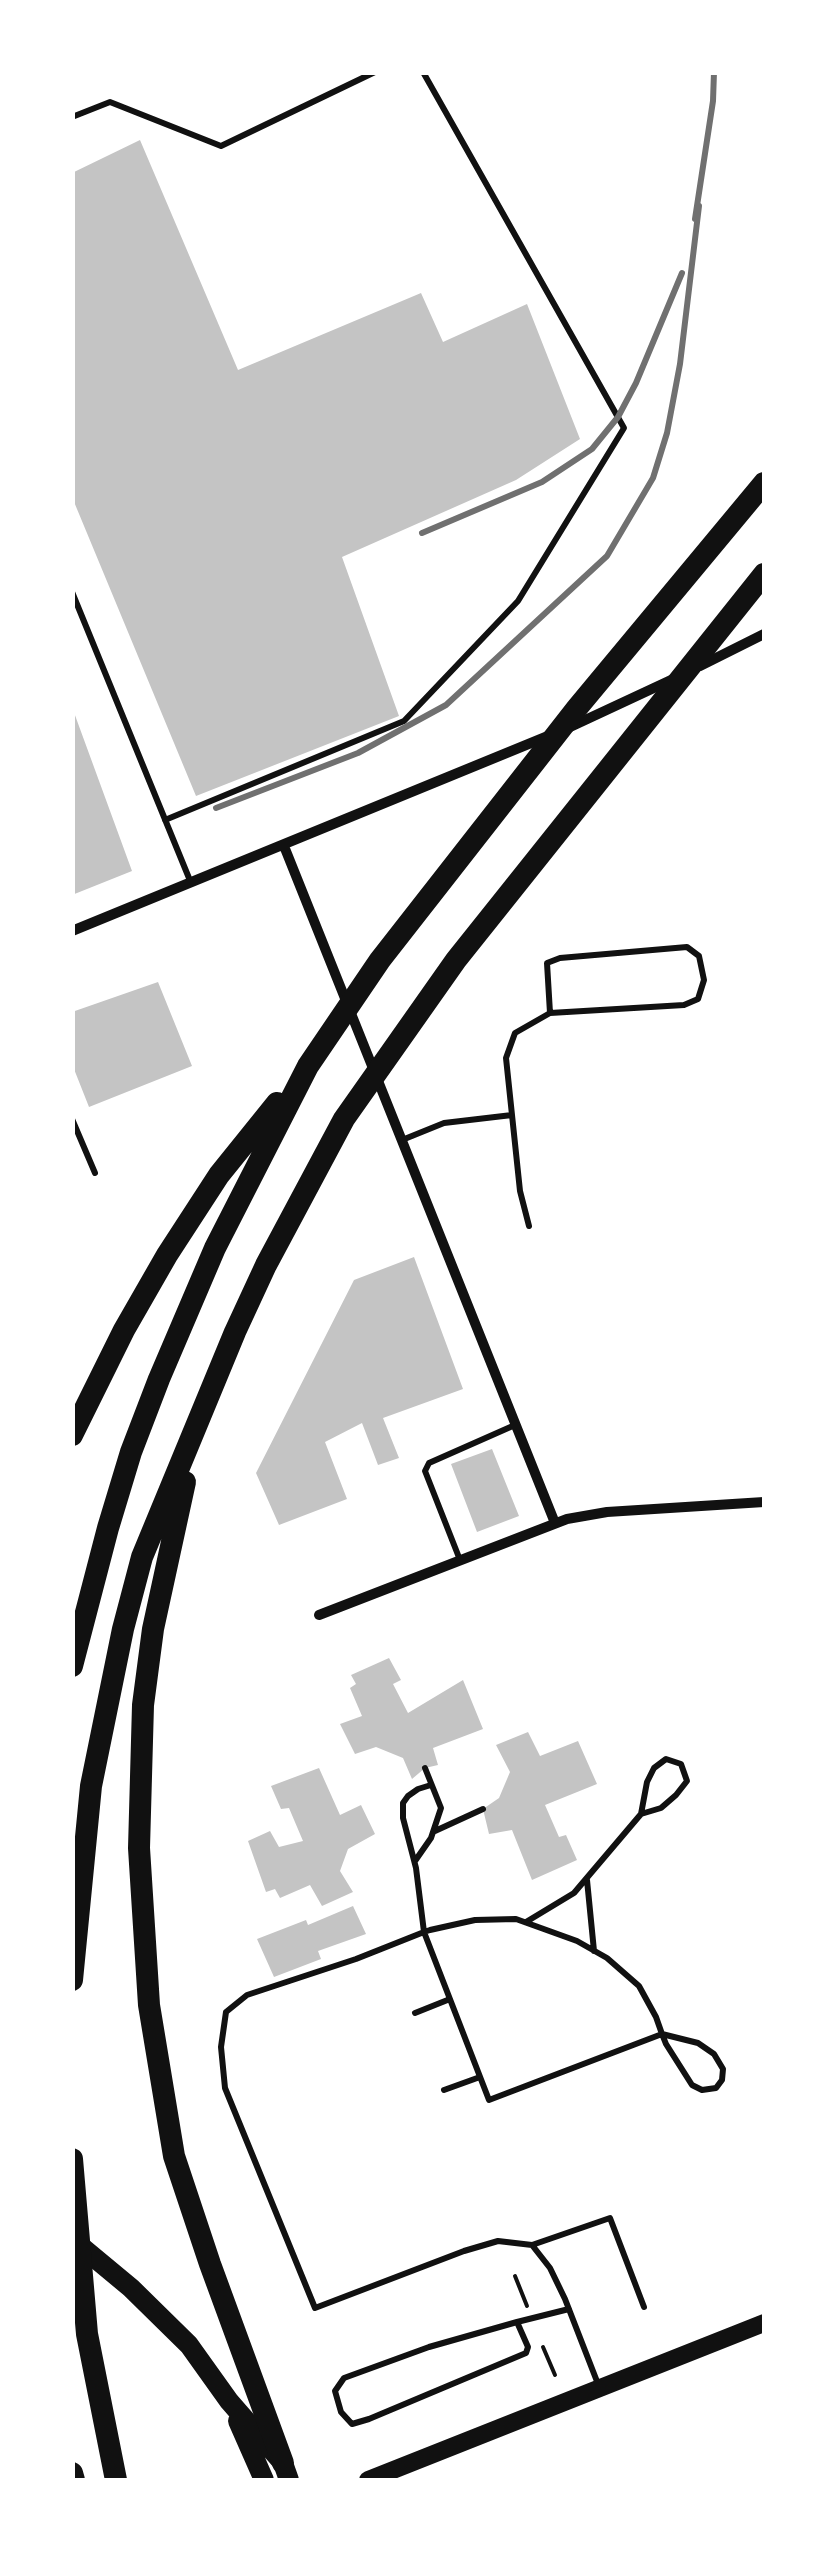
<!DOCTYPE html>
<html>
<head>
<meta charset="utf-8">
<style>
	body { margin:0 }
	#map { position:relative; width:837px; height:2553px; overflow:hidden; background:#fff; font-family:Helvetica,sans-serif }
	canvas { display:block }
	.frame { position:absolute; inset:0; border:75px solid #fff; pointer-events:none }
</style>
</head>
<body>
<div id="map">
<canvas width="837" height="2553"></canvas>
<div class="frame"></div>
</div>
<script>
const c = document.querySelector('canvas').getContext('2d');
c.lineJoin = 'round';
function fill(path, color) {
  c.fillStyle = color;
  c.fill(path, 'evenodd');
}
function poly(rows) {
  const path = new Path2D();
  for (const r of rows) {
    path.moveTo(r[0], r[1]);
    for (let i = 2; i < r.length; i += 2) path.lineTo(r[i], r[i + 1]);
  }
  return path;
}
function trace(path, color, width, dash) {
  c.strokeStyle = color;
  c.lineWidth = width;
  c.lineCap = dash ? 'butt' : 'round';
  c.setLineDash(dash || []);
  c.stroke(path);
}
const building = poly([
	[140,140,238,370,421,293,443,342,527,304,580,439,516,480,342,557,399,716,196,796,72,497,72,173],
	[72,707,132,871,72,895],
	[158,982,192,1066,89,1107,72,1064,72,1012],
	[414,1257,463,1389,383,1418,399,1458,378,1465,362,1423,325,1442,347,1499,279,1525,256,1473,354,1280],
	[492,1449,519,1516,477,1532,451,1464],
	[389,1658,401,1680,393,1684,408,1713,463,1680,483,1729,433,1748,438,1765,425,1768,412,1779,403,1758,376,1747,355,1754,340,1724,362,1716,350,1688,356,1684,351,1675],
	[528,1732,540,1756,578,1741,597,1784,545,1805,559,1837,566,1835,577,1860,532,1880,512,1830,489,1834,483,1809,499,1798,510,1772,496,1745],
	[319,1768,340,1815,361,1805,375,1834,348,1849,340,1871,353,1892,322,1906,310,1885,280,1898,275,1889,266,1892,248,1841,270,1831,279,1847,303,1841,289,1808,281,1809,271,1786],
	[353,1906,366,1934,318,1951,321,1959,274,1977,257,1939,306,1920,308,1925]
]);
const path = poly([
	[515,2276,527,2306],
	[543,2347,555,2375]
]);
const service = poly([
	[72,117,110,102,221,146,375,72],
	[72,592,191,883],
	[165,820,404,721,518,601,624,428,423,72],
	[72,1119,95,1173],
	[402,1140,444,1123,512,1115],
	[529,1226,520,1191,506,1058,515,1033,550,1013,684,1005,698,999,704,980,699,956,687,947,560,958,547,963,550,1013],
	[460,1560,425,1471,429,1463,515,1425],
	[431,1785,418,1789,408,1796,403,1803,403,1818,416,1868,424,1932,489,2100,662,2034,698,2043,714,2054,723,2069,722,2080,716,2088,702,2090,692,2085,666,2044,662,2034,656,2017,639,1986,607,1958,577,1941,516,1919,475,1920,430,1930,424,1932,356,1959,247,1995,226,2012,221,2047,225,2088,315,2308,464,2251,498,2241,532,2245,550,2268,565,2299,598,2384],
	[435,1831,483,1809],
	[415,1861,431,1838,441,1808,425,1768],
	[587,1880,594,1951],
	[526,1922,574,1893,641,1814,661,1808,676,1795,687,1781,681,1764,666,1759,654,1768,647,1782,641,1814],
	[415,2013,450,1999],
	[444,2090,480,2077],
	[532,2245,610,2218,644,2307],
	[517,2322,528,2347,526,2353,369,2419,352,2424,341,2412,335,2391,344,2378,429,2347,517,2322,569,2309]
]);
const minor = poly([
	[700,666,764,634],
	[568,728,671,680],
	[284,846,555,1523],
	[72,931,548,736],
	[319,1615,567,1519,607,1512,764,1502]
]);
const secondary = poly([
	[368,2480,764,2323]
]);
const primary = poly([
	[72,2239,131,2288,189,2345,229,2401,283,2463,289,2480],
	[238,2421,264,2480]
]);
const motorway = poly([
	[72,1435,124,1330,167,1255,219,1175,277,1103],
	[185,1482,153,1629,143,1705,139,1848,149,2005,174,2156,210,2264,283,2463],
	[72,1666,108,1528,131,1452,159,1379,215,1248,308,1066,380,960,577,708,764,483],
	[72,1980,91,1786,123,1629,142,1557,235,1332,266,1265,344,1119,456,960,764,574],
	[72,2159,87,2334,116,2480],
	[72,2473,74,2480]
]);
const rail = poly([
	[695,219,713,101,714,72],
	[422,533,542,482,592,449,618,417,636,383,682,273],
	[216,808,358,753,446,705,607,556,653,478,667,433,680,364,699,206]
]);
fill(building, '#c4c4c4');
trace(path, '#111', 4);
trace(service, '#111', 6);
trace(minor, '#111', 10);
trace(secondary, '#111', 18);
trace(primary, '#111', 20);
trace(motorway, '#111', 22);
trace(rail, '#707070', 6);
</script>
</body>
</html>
